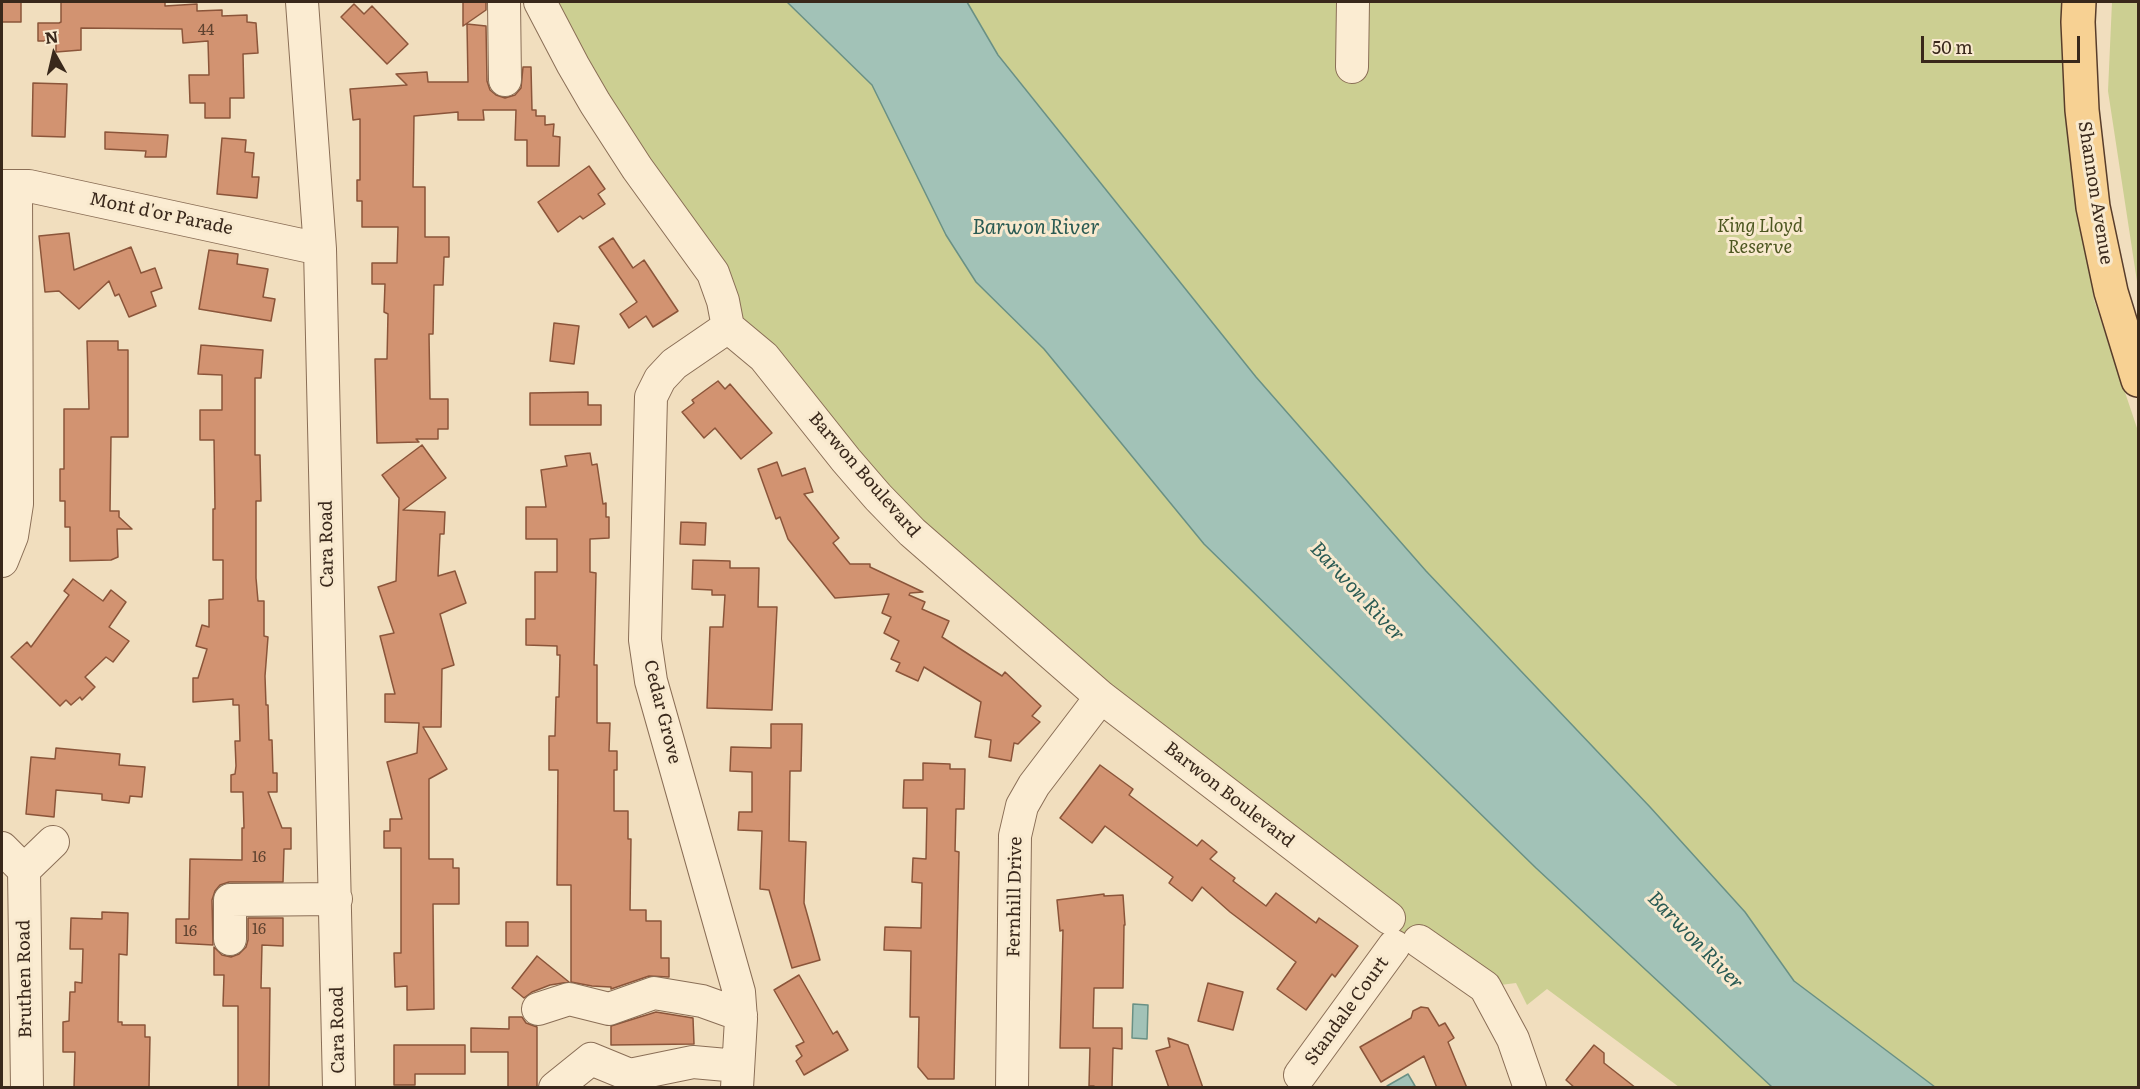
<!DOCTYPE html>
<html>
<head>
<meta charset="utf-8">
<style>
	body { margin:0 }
	#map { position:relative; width:2140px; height:1089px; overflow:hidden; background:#f1debe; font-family:Literata,serif }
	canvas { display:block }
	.frame { position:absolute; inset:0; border:3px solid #39281b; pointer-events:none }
	.north { position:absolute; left:24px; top:24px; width:60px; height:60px; -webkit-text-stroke:4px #f8e9ce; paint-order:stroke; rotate:352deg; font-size:16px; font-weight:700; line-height:24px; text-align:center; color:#39281b }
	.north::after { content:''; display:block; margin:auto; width:21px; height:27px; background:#39281b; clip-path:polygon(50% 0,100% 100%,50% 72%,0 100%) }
	.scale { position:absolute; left:1921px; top:36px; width:159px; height:27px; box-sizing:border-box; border:3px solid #39281b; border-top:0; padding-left:8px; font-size:18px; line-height:21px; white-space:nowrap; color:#39281b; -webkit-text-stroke:4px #f8e9ce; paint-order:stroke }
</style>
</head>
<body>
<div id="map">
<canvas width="2140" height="1089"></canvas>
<div class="frame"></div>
<div class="north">N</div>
<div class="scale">50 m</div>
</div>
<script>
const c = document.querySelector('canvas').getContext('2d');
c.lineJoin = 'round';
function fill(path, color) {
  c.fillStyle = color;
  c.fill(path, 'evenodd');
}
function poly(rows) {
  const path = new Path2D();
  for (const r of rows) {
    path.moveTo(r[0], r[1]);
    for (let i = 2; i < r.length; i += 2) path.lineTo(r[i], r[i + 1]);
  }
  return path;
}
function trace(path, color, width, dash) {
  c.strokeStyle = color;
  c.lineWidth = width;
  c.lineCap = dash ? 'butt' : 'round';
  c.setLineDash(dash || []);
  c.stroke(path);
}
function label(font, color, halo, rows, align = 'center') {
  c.font = font + ' Literata,serif';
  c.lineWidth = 6;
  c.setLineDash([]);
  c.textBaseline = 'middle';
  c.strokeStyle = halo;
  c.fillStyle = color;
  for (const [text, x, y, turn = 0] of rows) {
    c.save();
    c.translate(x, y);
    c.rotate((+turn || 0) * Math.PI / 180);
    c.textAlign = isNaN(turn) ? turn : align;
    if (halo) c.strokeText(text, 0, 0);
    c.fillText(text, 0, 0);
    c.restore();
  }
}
const green = poly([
	[540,2,787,2,872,85,946,235,976,282,1044,349,1204,544,1536,868,1772,1087,1679,1087,1547,989,1527,1005,1516,983,1485,987,1386,936,1385,930,912,532,764,357],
	[967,2,2067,2,2071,116,2094,300,2138,431,2138,1087,1935,1087,1794,981,1745,912,1650,807,1426,571,1256,377,998,54],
	[2112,2,2138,2,2138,288,2108,91]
]);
const water = poly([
	[787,2,967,2,998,55,1256,377,1426,571,1650,807,1745,912,1794,981,1935,1087,1772,1087,1536,868,1204,544,1044,349,976,282,946,235,872,85,787,2],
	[1133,1004,1148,1005,1147,1039,1132,1038,1133,1004],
	[1408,1074,1415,1086,1411,1087,1388,1087,1387,1086,1408,1074]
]);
const building = poly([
	[2,2,21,2,21,22,2,22,2,2],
	[61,2,165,2,165,6,197,4,197,11,222,10,222,16,247,15,247,22,256,23,258,53,243,54,244,98,230,98,230,118,205,118,205,103,190,103,189,75,209,75,208,41,183,43,182,29,81,28,81,50,56,52,56,41,38,41,38,23,59,23,61,22,61,2],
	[463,2,486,2,486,10,463,26,463,2],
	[354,4,364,14,372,6,408,44,387,64,341,17,354,4],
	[467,24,486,26,487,81,490,90,496,95,505,98,515,95,521,88,523,67,531,67,532,110,536,110,536,116,545,116,545,125,554,124,553,136,560,137,559,166,527,166,527,140,515,140,516,110,483,110,484,120,458,120,458,112,414,116,413,187,425,187,425,237,449,237,449,257,444,257,443,285,434,285,433,334,429,334,430,399,448,399,448,429,438,429,438,439,416,439,419,442,377,443,375,359,387,359,388,314,384,312,385,284,372,284,372,263,397,263,398,227,362,227,362,201,357,201,357,180,360,180,360,119,353,120,350,89,407,85,396,74,427,72,428,82,468,82,467,24],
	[33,83,67,84,65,137,32,136,33,83],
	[105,132,168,135,166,157,145,157,146,151,105,149,105,132],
	[222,138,246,140,245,152,254,153,252,177,259,177,257,198,217,194,222,138],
	[589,166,605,189,598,194,605,204,583,219,580,216,558,232,538,202,589,166],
	[69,233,74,270,131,247,141,273,155,268,162,288,151,292,156,306,129,317,119,294,115,296,109,281,79,309,59,291,45,292,39,236,69,233],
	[613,238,633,268,644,260,678,311,653,327,646,316,629,328,620,314,637,302,599,247,613,238],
	[209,250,238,254,237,264,268,269,263,297,275,299,271,321,199,309,209,250],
	[554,323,579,326,574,364,550,361,554,323],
	[87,341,118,341,118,350,128,350,128,437,111,437,110,511,119,511,119,517,132,529,117,529,118,557,111,560,70,561,70,527,65,527,65,501,60,501,60,469,64,469,64,409,89,409,87,341],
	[201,345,263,350,261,378,255,378,255,455,260,455,261,501,256,501,256,578,258,601,264,601,264,636,268,637,265,676,266,705,268,705,269,740,272,740,273,773,277,773,277,792,268,792,282,828,291,828,291,849,284,849,283,882,229,882,220,885,215,891,212,900,213,945,176,943,176,919,189,919,190,859,242,860,242,828,244,828,243,792,231,792,231,775,235,774,236,766,235,741,240,741,239,705,233,705,233,699,193,702,193,678,198,678,207,649,196,646,202,625,209,627,209,600,223,599,223,560,213,560,213,509,215,509,214,440,200,440,200,410,222,410,222,375,198,374,201,345],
	[718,381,725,389,730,384,772,433,741,459,715,428,704,438,682,412,694,403,692,400,718,381],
	[588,392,588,405,601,405,601,425,530,425,530,393,588,392],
	[422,445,446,478,403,510,445,512,444,534,440,534,438,576,455,571,466,603,440,614,454,665,442,669,441,727,423,727,447,769,429,779,429,859,453,859,453,868,459,868,459,904,433,904,434,1009,407,1010,407,986,395,987,394,953,401,953,401,848,384,848,384,831,390,831,390,819,402,819,387,762,417,753,419,723,385,722,385,694,395,694,380,636,394,633,378,587,396,581,399,498,382,475,422,445],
	[590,453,592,465,597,464,603,504,606,503,606,517,609,517,609,538,590,539,590,572,596,573,594,665,597,665,597,723,610,723,609,751,617,751,617,770,614,770,614,811,628,811,628,839,631,839,630,910,646,910,646,921,661,921,661,958,669,958,669,977,649,976,611,989,611,987,592,986,571,982,571,885,557,885,558,770,549,770,549,736,555,736,556,697,559,697,560,655,557,655,557,646,526,645,526,619,535,619,535,572,557,572,557,539,526,539,526,507,546,507,541,470,567,466,565,456,590,453],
	[777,462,782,476,805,468,813,492,804,494,839,538,833,543,850,564,870,564,870,567,923,592,910,593,909,595,925,602,922,609,949,621,942,637,1002,676,1005,672,1041,706,1032,716,1040,722,1018,744,1014,743,1011,761,989,757,991,740,975,737,981,702,924,667,918,681,896,671,900,663,891,659,899,641,884,633,891,617,882,613,889,594,835,598,788,539,780,517,776,519,758,469,777,462],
	[681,522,706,523,705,545,680,544,681,522],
	[693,560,730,561,730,568,759,568,758,607,777,607,772,710,707,708,710,627,723,627,725,595,712,595,712,590,692,589,693,560],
	[73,579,103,601,111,590,126,602,109,627,129,641,113,662,106,657,85,677,95,687,82,700,80,697,71,705,66,700,60,706,11,657,27,642,31,647,69,595,64,591,73,579],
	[771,724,802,724,801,771,790,771,789,841,806,842,804,903,820,960,792,968,769,890,760,889,762,831,738,830,739,812,752,812,752,772,730,771,731,747,771,748,771,724],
	[56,748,120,754,119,765,145,767,142,797,130,796,129,803,102,800,102,794,56,790,54,817,26,814,31,757,55,759,56,748],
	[923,763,950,764,950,769,965,769,964,809,956,809,955,851,959,852,954,1079,928,1079,918,1067,919,1017,910,1017,911,951,884,950,885,927,921,928,922,883,912,882,913,858,926,859,927,808,903,808,904,780,923,780,923,763],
	[1100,765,1133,789,1129,795,1197,846,1202,840,1217,852,1210,859,1235,878,1233,881,1266,906,1276,893,1316,923,1319,918,1358,946,1335,977,1332,974,1306,1010,1277,989,1296,962,1230,912,1202,887,1192,901,1169,883,1173,877,1105,826,1092,843,1060,818,1100,765],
	[1104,894,1104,896,1123,895,1125,925,1124,925,1123,988,1094,988,1093,1028,1122,1028,1122,1049,1113,1048,1112,1088,1094,1088,1094,1086,1089,1086,1090,1048,1060,1048,1063,930,1060,931,1057,900,1104,894],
	[102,912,128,913,127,955,119,954,118,1022,122,1022,122,1025,145,1025,145,1037,150,1037,149,1088,74,1088,75,1052,63,1052,63,1022,69,1021,70,992,75,992,75,982,82,983,83,949,70,949,71,918,102,919,102,912],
	[248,918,283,918,283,946,262,945,261,988,270,988,269,1088,238,1088,238,1006,223,1006,224,975,214,975,214,947,222,955,231,957,239,954,246,947,248,940,248,918],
	[506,922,528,922,528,946,506,946,506,922],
	[537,956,569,982,550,985,532,992,524,998,512,988,537,956],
	[799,975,833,1034,837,1031,848,1050,804,1075,796,1061,802,1056,796,1046,804,1042,774,990,799,975],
	[1208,983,1243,992,1233,1030,1198,1021,1208,983],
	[1421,1007,1428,1008,1439,1026,1445,1023,1454,1038,1448,1042,1467,1088,1437,1088,1424,1056,1381,1082,1360,1047,1411,1018,1413,1011,1421,1007],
	[656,1012,693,1018,694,1044,611,1045,611,1026,656,1012],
	[509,1017,522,1017,526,1023,537,1027,537,1088,508,1088,508,1052,471,1052,471,1028,509,1029,509,1017],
	[1168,1038,1188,1045,1203,1088,1169,1088,1156,1051,1170,1047,1168,1038],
	[394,1045,465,1045,465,1074,415,1074,415,1085,394,1085,394,1045],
	[1594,1045,1604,1053,1604,1063,1636,1088,1575,1088,1566,1080,1594,1045]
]);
const minor = poly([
	[302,2,320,249,339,1088],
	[504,2,505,80],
	[540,2,573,65,595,103,637,168,713,273,723,301,728,327,764,357,846,460,878,497,912,532,1101,697,1389,918],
	[1352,67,1353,2],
	[2,186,29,186,320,249],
	[728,327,674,364,660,379,651,397,645,640,651,681,739,992,741,1019,737,1088],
	[2,561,12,536,17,504,16,186],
	[2,848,24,870,53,842],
	[24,870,27,1088],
	[230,939,230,900,336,899],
	[1419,941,1485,987,1513,1039,1530,1088],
	[538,1009,569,999,609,1009,654,993,702,1001,741,1015],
	[1300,1075,1394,946],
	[555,1088,591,1059,630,1075,693,1062,738,1066],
	[1012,1088,1015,836,1022,806,1034,785,1101,697]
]);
const major = poly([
	[2079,2,2078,22,2082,110,2093,207,2111,292,2138,380]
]);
const numberNames = [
	["44",206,31],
	["16",259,858],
	["16",259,930],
	["16",190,932]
];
const streetNames = [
	["Shannon Avenue",2095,193,81],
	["Mont d'or Parade",161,214,12],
	["Barwon Boulevard",864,475,49],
	["Cara Road",327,544,-91],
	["Cedar Grove",662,712,76],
	["Barwon Boulevard",1229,795,38],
	["Fernhill Drive",1015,897,-89],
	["Bruthen Road",25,979,-91],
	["Standale Court",1347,1011,-54],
	["Cara Road",338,1030,-91]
];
const parkNames = [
	["King Lloyd",1760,227],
	["Reserve",1760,248]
];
const waterNames = [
	["Barwon River",1036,228],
	["Barwon River",1357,592,47],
	["Barwon River",1695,941,46]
];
fill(green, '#cccf92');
fill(water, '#a2c2b7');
trace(water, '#699084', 1.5);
fill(building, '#d29371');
trace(building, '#8b553a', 1.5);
trace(minor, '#8a6e56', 34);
trace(major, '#583d2b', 36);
trace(minor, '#fbecd2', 32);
trace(major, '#f7d193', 33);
label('15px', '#5f4330', null, numberNames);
label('18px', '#39281b', '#f8e9ce', streetNames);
label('italic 18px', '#4d5720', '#f8e9ce', parkNames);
label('italic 20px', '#295a53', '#f8e9ce', waterNames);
</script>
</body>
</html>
